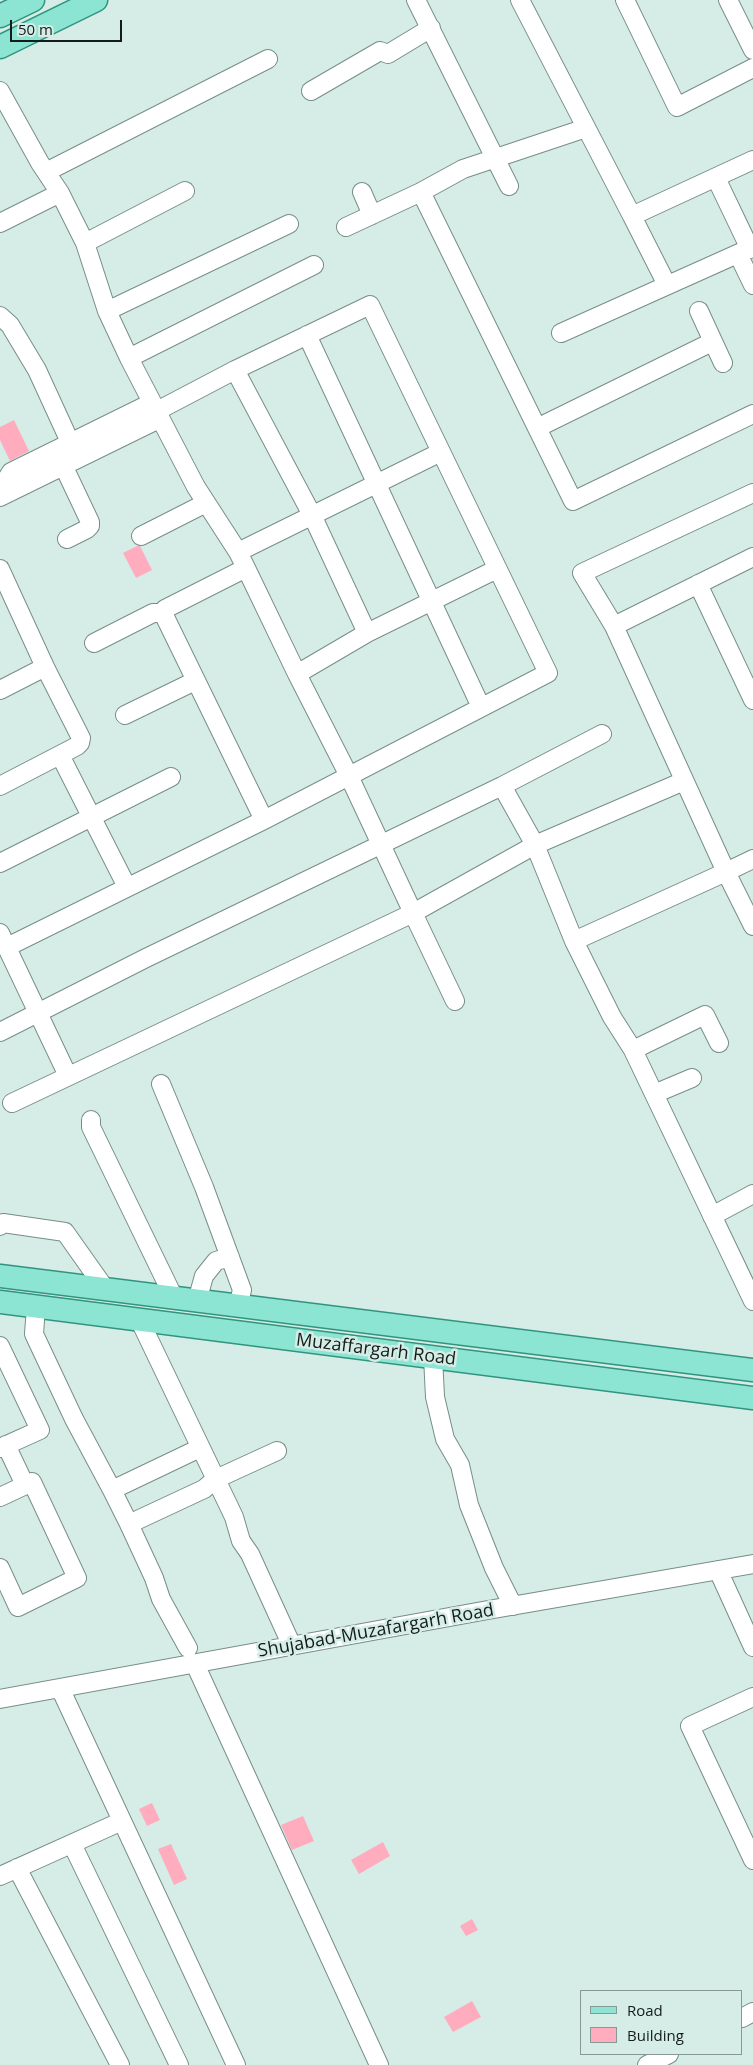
<!DOCTYPE html>
<html>
<head>
<meta charset="utf-8">
<style>
	body { margin:0 }
	#map { position:relative; width:753px; height:2065px; overflow:hidden; background:#d5ede6; font-family:"Open Sans",sans-serif }
	canvas { display:block }
	.legend { position:absolute; left:580px; top:1990px; width:162px; height:65px; box-sizing:border-box; background:#d5ede6; border:1px solid #879994; margin:0; padding:6px 9px; list-style:none; font-size:15px; color:#131c19 }
	.legend li { display:flex; align-items:center; gap:10px; height:25px }
	.legend b { width:25px; border:1px solid #879994 }
	.scale { position:absolute; left:10px; top:20px; width:112px; height:22px; box-sizing:border-box; border:2px solid #131c19; border-top:0; padding-left:6px; font-size:15px; line-height:18px; white-space:nowrap; color:#131c19; -webkit-text-stroke:4px #d5ede6; paint-order:stroke }
</style>
</head>
<body>
<div id="map">
<canvas width="753" height="2065"></canvas>
<ul class="legend">
<li><b style="height:6px;background:#8ce5d2"></b>Road</li>
<li><b style="height:14px;background:#ffacbf"></b>Building</li>
</ul>
<div class="scale">50 m</div>
</div>
<script>
const c = document.querySelector('canvas').getContext('2d');
c.lineJoin = 'round';
function fill(path, color) {
  c.fillStyle = color;
  c.fill(path, 'evenodd');
}
function poly(rows) {
  const path = new Path2D();
  for (const r of rows) {
    path.moveTo(r[0], r[1]);
    for (let i = 2; i < r.length; i += 2) path.lineTo(r[i], r[i + 1]);
  }
  return path;
}
function trace(path, color, width, dash) {
  c.strokeStyle = color;
  c.lineWidth = width;
  c.lineCap = dash ? 'butt' : 'round';
  c.setLineDash(dash || []);
  c.stroke(path);
}
function label(font, color, halo, rows, align = 'center') {
  c.font = font + ' "Open Sans",sans-serif';
  c.lineWidth = 5;
  c.setLineDash([]);
  c.textBaseline = 'middle';
  c.strokeStyle = halo;
  c.fillStyle = color;
  for (const [text, x, y, turn = 0] of rows) {
    c.save();
    c.translate(x, y);
    c.rotate((+turn || 0) * Math.PI / 180);
    c.textAlign = isNaN(turn) ? turn : align;
    if (halo) c.strokeText(text, 0, 0);
    c.fillText(text, 0, 0);
    c.restore();
  }
}
const building = poly([
	[14,420,29,451,10,461,0,440,0,427],
	[137,546,140,546,152,570,136,578,123,553],
	[152,1803,160,1820,147,1826,139,1809],
	[303,1816,314,1841,292,1850,281,1825],
	[383,1842,390,1856,359,1874,351,1860],
	[171,1844,187,1879,174,1885,158,1849],
	[472,1919,478,1930,466,1936,460,1926],
	[472,2001,481,2017,453,2032,444,2017]
]);
const minor = poly([
	[416,0,509,186],
	[520,0,632,216,753,160],
	[625,0,677,107,753,68],
	[728,0,753,50],
	[0,91,40,163,60,193,85,243,107,311,129,358,196,487,238,552,246,568,297,674,349,776,413,913,12,1103],
	[311,91,380,51,388,54,431,28],
	[586,128,463,169,421,192,573,501,753,414],
	[46,172,268,59],
	[716,178,750,249],
	[362,192,372,215],
	[632,216,667,285],
	[0,223,60,193],
	[346,227,421,192],
	[85,243,185,191],
	[738,254,753,285],
	[107,311,289,224],
	[699,311,723,363],
	[0,316,10,325,37,370,70,442],
	[561,333,753,247],
	[307,335,481,707],
	[129,358,314,265],
	[235,370,312,515,367,633],
	[537,428,712,342],
	[63,465,90,522,90,526,87,529,67,539],
	[0,490,11,472,151,403],
	[0,497,159,419],
	[141,536,206,503],
	[238,552,441,452],
	[753,557,614,626,726,872,753,859],
	[246,568,165,609,163,613,264,820],
	[0,569,45,667,0,690],
	[698,584,753,700],
	[614,626,582,573,753,493],
	[94,643,153,613,163,613],
	[297,674,367,633,497,569],
	[125,715,195,681],
	[60,755,127,887],
	[0,786,77,746,80,743,81,738,45,667],
	[502,786,535,845,574,941,726,872,753,926],
	[0,863,171,777],
	[0,933,68,1076],
	[574,941,612,1017,633,1050,753,1301],
	[7,947,264,820,548,673,370,305,235,370,155,412],
	[455,1001,413,913,535,845,684,781],
	[0,1032,146,958,502,786,602,734],
	[633,1050,705,1015,719,1043],
	[161,1084,204,1187,242,1290,238,1306],
	[654,1094,692,1078],
	[91,1120,91,1127,174,1298],
	[712,1216,753,1194],
	[0,1226,3,1223,65,1232,106,1290],
	[197,1301,204,1276,216,1261,230,1257],
	[36,1307,34,1334,74,1419,112,1490],
	[140,1321,234,1517,241,1541,250,1554,292,1646],
	[0,1346,40,1430,0,1448],
	[433,1357,435,1397,445,1439,460,1465,469,1505,494,1568,513,1606],
	[6,1445,25,1485],
	[0,1497,32,1482,77,1578,18,1607,0,1568],
	[129,1524,112,1490,200,1448],
	[718,1570,753,1647],
	[188,1648,161,1599,154,1578,129,1524,204,1489,216,1479,277,1451],
	[195,1664,379,2065],
	[60,1688,236,2065],
	[753,1697,690,1726,753,1860],
	[0,1699,488,1610,753,1564],
	[72,1844,179,2065],
	[17,1868,120,2065],
	[0,1876,122,1821],
	[742,2018,753,2012],
	[647,2065,669,2054]
]);
const major = poly([
	[0,16,33,0],
	[0,47,96,0],
	[0,1276,753,1370],
	[0,1302,753,1398]
]);
const streetNames = [
	["Muzaffargarh Road",376,1350,7],
	["Shujabad-Muzafargarh Road",376,1631,-10]
];
fill(building, '#ffacbf');
trace(minor, '#778e87', 20);
trace(major, '#30947e', 25);
trace(minor, '#fff', 18);
trace(major, '#8ce5d2', 22);
label('18px', '#131c19', '#d5ede6', streetNames);
</script>
</body>
</html>
